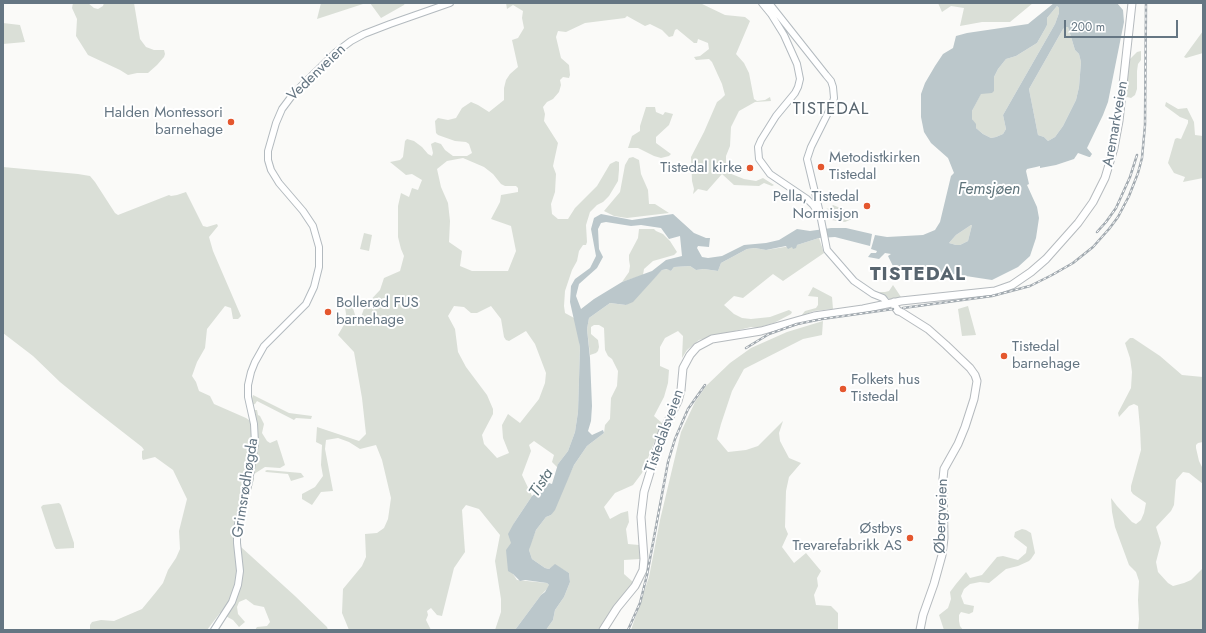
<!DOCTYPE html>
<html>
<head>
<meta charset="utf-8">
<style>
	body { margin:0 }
	#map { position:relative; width:1206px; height:633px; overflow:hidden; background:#fafaf8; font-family:Jost,sans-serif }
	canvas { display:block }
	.frame { position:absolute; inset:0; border:4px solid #657683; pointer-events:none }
	.scale { position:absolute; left:1064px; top:20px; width:114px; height:18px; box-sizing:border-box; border:2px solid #657683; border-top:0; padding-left:5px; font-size:12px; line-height:14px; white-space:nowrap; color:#657683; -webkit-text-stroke:3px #fff; paint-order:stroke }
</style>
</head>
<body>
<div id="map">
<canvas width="1206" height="633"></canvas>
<div class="frame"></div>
<div class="scale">200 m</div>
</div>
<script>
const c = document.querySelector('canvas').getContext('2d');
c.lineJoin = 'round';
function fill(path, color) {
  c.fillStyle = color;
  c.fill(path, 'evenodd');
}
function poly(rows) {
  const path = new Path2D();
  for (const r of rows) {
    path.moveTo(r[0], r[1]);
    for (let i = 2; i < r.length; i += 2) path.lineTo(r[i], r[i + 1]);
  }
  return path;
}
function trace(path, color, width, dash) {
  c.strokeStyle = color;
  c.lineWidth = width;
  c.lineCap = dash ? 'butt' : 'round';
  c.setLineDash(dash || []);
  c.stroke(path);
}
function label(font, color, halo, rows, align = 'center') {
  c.font = font + ' Jost,sans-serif';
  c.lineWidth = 4;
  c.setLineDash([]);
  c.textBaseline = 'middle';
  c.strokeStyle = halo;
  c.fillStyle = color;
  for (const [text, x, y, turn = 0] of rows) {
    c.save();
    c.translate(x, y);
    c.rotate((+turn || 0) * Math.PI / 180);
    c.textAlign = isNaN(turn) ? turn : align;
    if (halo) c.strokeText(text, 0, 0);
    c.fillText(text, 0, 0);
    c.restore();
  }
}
const green = poly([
	[73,3,88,3,94,8,98,9,103,6,104,3,134,3,140,39,146,47,154,50,164,50,165,54,164,57,157,65,148,73,137,73,128,75,120,70,88,55,76,36,77,19,72,8],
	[321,3,366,3,317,19],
	[370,3,405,3,404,5,381,18],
	[506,3,700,3,725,15,745,17,750,21,736,54,744,63,749,73,754,99,757,101,765,100,770,97,771,101,755,102,739,111,731,127,730,146,726,156,726,167,729,173,744,179,756,181,763,178,774,185,772,186,764,183,759,186,734,185,722,174,707,191,698,189,693,194,694,189,692,181,691,157,704,132,717,102,721,99,725,95,722,84,712,62,709,59,696,60,694,57,700,56,709,49,708,43,698,39,697,43,694,43,677,29,675,30,673,36,669,37,662,30,650,24,645,26,627,16,625,18,585,23,566,32,558,31,556,37,561,58,569,65,570,75,569,78,563,77,560,80,561,85,559,92,553,99,547,102,543,107,545,114,544,121,558,143,553,166,556,174,555,192,551,204,552,214,558,219,568,219,575,208,597,186,610,164,616,161,619,162,619,170,618,181,609,196,603,202,597,205,590,212,586,225,587,242,586,245,583,245,579,251,577,261,572,270,565,291,564,306,565,313,576,319,580,347,578,412,575,432,568,451,558,464,558,468,552,462,554,455,534,441,529,445,531,451,522,475,532,496,514,523,511,543,513,574,517,580,547,583,549,585,549,587,541,595,515,630,495,630,501,612,501,599,495,561,500,535,479,509,466,505,462,510,465,552,454,568,442,616,437,615,431,608,427,611,428,615,426,620,431,630,349,630,342,613,343,589,362,566,366,557,365,534,377,533,384,528,388,519,391,498,382,460,376,445,360,449,349,442,338,438,326,440,325,449,333,491,321,492,312,505,302,499,302,494,315,487,323,476,321,465,322,445,316,442,317,427,359,441,366,434,362,398,354,352,338,335,345,323,346,314,344,301,352,305,356,318,359,320,361,317,365,306,380,290,384,278,400,271,404,256,401,249,398,237,398,206,401,193,409,197,412,188,418,190,422,180,412,174,406,175,390,162,400,160,403,157,405,141,407,139,414,141,422,147,428,154,432,156,433,153,431,144,435,142,441,144,445,150,453,156,467,156,472,153,469,144,466,142,455,141,438,135,436,133,435,121,438,118,448,120,456,118,462,108,471,102,478,105,489,112,504,100,504,88,506,80,510,74,518,67,512,40,518,38,524,28,522,18,523,11,513,5,507,9],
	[463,158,484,167,493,174,501,184,505,186,516,186,518,188,518,192,501,195,500,202,491,219,511,226,516,251,508,271,472,271,460,266,462,251,449,242,450,221,448,203,441,187,437,169,447,161],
	[454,306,464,307,471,313,477,313,491,306,501,319,504,337,506,340,509,341,526,331,535,344,546,373,545,383,539,399,520,423,508,414,502,425,503,438,509,453,497,458,484,444,482,435,493,414,493,409,487,395,466,367,458,352,455,329,448,316],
	[938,3,1033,3,1010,22,982,22,960,26,964,8,951,6,942,12],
	[1057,6,1059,8,1059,13,1055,24,1003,115,1006,129,1003,134,996,137,991,138,983,134,976,128,972,119,972,111,981,93,991,93,994,88,994,77,998,69,1006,59,1016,56,1037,43,1045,29,1047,25,1047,18],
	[3,23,20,25,25,42,3,44],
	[1066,27,1068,27,1075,50,1079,54,1081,62,1079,87,1076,100,1063,126,1055,137,1048,141,1044,137,1038,135,1029,89,1063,29],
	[1203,31,1203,53,1186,58,1184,57],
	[1141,51,1141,60,1138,64,1137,71,1137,89,1135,95,1131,98,1127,97,1125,92,1129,60,1137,52],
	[1166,102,1178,109,1187,108,1194,122,1195,135,1203,136,1203,178,1183,182,1185,177,1174,173,1168,163,1175,139,1177,138,1181,139,1188,123,1188,120,1180,117,1165,106],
	[646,107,655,107,656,112,663,115,665,112,673,114,669,125,656,137,656,143,671,154,669,156,661,158,654,156,638,148,628,148,632,136,640,131,640,126],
	[633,157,639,160,641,174,648,190,649,204,655,204,669,213,627,218,614,216,604,211,620,192,625,165,629,158],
	[3,167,78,174,90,176,95,182,115,213,118,215,169,195,171,196,177,195,186,192,203,226,207,227,217,224,218,226,209,237,213,251,241,316,238,319,233,319,231,308,225,306,207,329,205,348,197,362,192,376,196,382,199,391,210,396,214,404,246,418,255,424,253,410,257,410,258,415,260,416,264,424,262,433,267,441,270,443,277,440,285,465,280,468,265,467,254,474,254,479,241,525,241,547,295,596,327,627,328,630,255,630,257,627,267,626,270,622,264,607,254,605,246,599,239,602,237,607,238,614,245,622,239,627,233,620,220,613,207,630,90,630,90,625,92,622,101,620,114,621,142,609,156,592,163,583,168,570,176,558,180,549,179,531,187,499,173,470,155,457,143,460,142,458,142,451,144,450,142,447,92,408,60,382,33,356,3,333],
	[833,205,843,209,849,213,852,216,852,219,845,222,825,219,822,210,830,208],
	[971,225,972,225,968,241,960,245,956,245,949,243,956,235],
	[639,229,654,229,656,231,663,234,670,241,677,252,674,255,653,261,644,269,643,275,622,282,629,272,630,266,629,260,629,255,638,238],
	[364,233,372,235,369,251,360,249],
	[819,238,824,253,783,281,773,274,743,298,734,296,724,305,734,314,742,318,751,319,770,317,789,310,792,312,791,314,774,323,757,328,751,327,699,340,687,350,682,358,683,336,678,331,665,338,660,347,660,366,669,370,668,383,664,397,654,416,662,423,642,473,633,485,615,493,604,507,610,519,621,513,628,511,629,522,626,529,628,544,639,545,640,559,624,560,624,574,633,582,601,630,546,630,553,620,555,610,564,597,570,582,569,573,555,565,549,569,545,568,532,559,529,550,530,545,536,530,546,517,551,515,574,465,587,446,604,433,605,425,610,419,611,398,617,386,618,371,612,359,608,356,605,350,604,328,599,325,594,325,591,327,591,334,598,340,599,347,598,351,596,353,590,355,587,329,589,318,610,303,626,305,662,270,668,269,671,271,674,267,690,266,696,270,704,269,718,271,721,263,747,249,755,248,766,250,797,245],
	[893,285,901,297,891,300,879,292,885,292,889,291],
	[813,287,832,297,833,309,814,311,801,316,805,311,816,308,818,305,818,297,808,296],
	[968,306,976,335,962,336,958,309],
	[823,321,822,335,803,339,744,369,732,391,721,424,717,439,728,452,746,450,758,446,783,421,779,433,780,441,789,458,801,463,789,477,786,491,785,527,788,534,782,547,794,563,806,553,821,571,817,578,818,586,814,595,816,605,831,606,838,613,838,630,631,630,649,577,660,520,681,432,695,402,706,386,730,363,751,348,787,332],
	[1130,338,1133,338,1160,356,1182,375,1203,377,1203,442,1198,443,1196,445,1196,448,1199,461,1203,469,1203,484,1189,473,1183,472,1176,480,1174,505,1171,511,1156,527,1161,543,1156,562,1158,572,1168,583,1173,586,1184,583,1191,580,1203,568,1203,630,1138,630,1139,619,1138,600,1139,581,1136,572,1129,565,1115,527,1112,512,1111,498,1117,506,1132,522,1136,524,1141,520,1144,513,1146,503,1133,494,1131,491,1131,486,1141,450,1140,428,1138,406,1134,404,1129,406,1119,417,1118,413,1131,388,1132,372,1130,358,1125,343],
	[253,395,289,413,312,416,311,419,296,418,294,420,257,401,255,404,252,405,251,401],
	[267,470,301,473,304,477,291,481,288,474,266,472,265,471],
	[59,503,61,505,74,543,74,548,56,549,54,546,41,507,43,505],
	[1022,529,1026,530,1031,533,1035,553,1031,559,1029,561,1018,566,1006,569,989,583,980,582,970,584,964,589,961,596,964,604,974,606,973,612,969,614,961,612,959,615,959,621,960,626,963,630,944,630,939,615,948,608,951,599,950,592,956,584,966,572,970,578,982,575,997,557,1003,556,1018,560,1026,553,1027,547,1014,537,1015,532]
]);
const water = poly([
	[1054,3,1117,3,1123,10,1124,22,1108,102,1103,115,1088,146,1087,148,1092,154,1090,157,1089,157,1078,153,1074,159,1056,165,1040,168,1040,166,1036,167,1027,169,1026,171,1029,184,1027,185,1037,207,1039,218,1036,238,1030,256,1018,267,992,280,946,273,917,271,896,265,893,266,888,256,891,254,885,253,879,259,868,257,871,253,876,253,877,251,871,249,875,235,887,237,923,235,935,230,940,222,951,176,954,173,948,158,931,143,924,132,921,117,921,94,925,83,935,66,943,54,953,48,956,36,967,33,1028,24],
	[1057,6,1059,8,1059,13,1055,24,1003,115,1006,129,1003,134,996,137,991,138,983,134,976,128,976,124,972,119,972,111,981,94,992,93,994,91,994,77,998,69,1006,59,1016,56,1037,43,1045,29,1047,25,1047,18],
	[1066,27,1068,27,1075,50,1079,54,1081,62,1079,87,1076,100,1063,126,1055,137,1048,141,1044,137,1038,135,1029,89,1063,29],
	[971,225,972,225,968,241,960,245,956,245,949,243,956,235],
	[601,214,632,220,673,214,694,233,706,238,710,238,709,247,698,246,697,248,702,257,708,258,722,256,744,245,766,243,779,240,797,229,810,231,831,228,846,228,872,234,870,246,835,237,819,238,797,245,796,248,793,249,792,247,788,249,786,246,766,250,755,248,747,249,721,263,718,271,704,269,696,270,690,266,674,267,671,271,667,269,662,270,633,302,626,305,610,303,589,318,587,329,590,358,592,406,591,421,588,431,592,435,603,430,604,433,587,446,574,465,555,510,551,515,546,517,536,530,529,550,532,559,545,568,549,569,555,564,569,573,570,582,564,597,555,610,553,620,546,630,515,630,541,595,545,592,549,585,547,583,525,580,520,581,513,574,508,571,506,550,511,543,508,534,514,523,532,496,541,489,546,482,552,484,558,464,568,451,575,432,578,412,580,347,570,302,571,286,575,279,590,268,596,256,591,229,594,218],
	[606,222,631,226,641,225,661,228,669,239,680,236,682,256,666,260,652,271,622,282,594,299,581,309,576,296,579,284,597,268,603,257,599,249,598,229,601,223]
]);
const secondary = poly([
	[762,3,771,14,784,35,797,64,800,79,798,87,795,93,776,116,761,140,758,147,759,159,770,174,807,199,813,205,818,212],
	[769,3,826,75,831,81,833,87,834,98,832,105,811,147,807,159,819,209,827,250,854,281,873,294,883,298,887,303],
	[214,630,232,602,238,585,240,571,237,543,237,528,249,482,255,443,254,424,248,397,248,385,251,372,255,362,264,346,306,304,314,287,319,267,319,247,313,226,303,211,279,183,271,170,268,160,268,151,276,123,282,109,294,93,335,53,351,41,364,34,390,24,450,3]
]);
const primary = poly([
	[894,302,895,307,898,311,901,312,928,329,946,345,970,368,975,375,977,381,974,399,965,427,958,444,944,469,943,479,944,538,942,555,934,584,923,615,920,630],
	[603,630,617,608,635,586,643,570,644,559,641,517,644,492,662,433,678,401,681,390,683,368,690,355,697,347,712,339,761,331,814,316,863,309,901,301,995,291,1012,285,1031,272,1046,259,1078,223,1093,202,1105,178,1114,148,1119,121,1132,3]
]);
const rail = poly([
	[1097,232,1106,222,1116,208,1130,177,1137,155],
	[903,308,992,296,1030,286,1052,275,1073,263,1093,247,1109,229,1118,217,1129,196,1138,173,1142,158,1145,125,1146,3],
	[746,348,769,334,797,324,822,319,893,309],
	[628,630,640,603,647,575,668,462,675,439,688,409,705,385]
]);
const markers = [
	[231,122,4,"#e4572e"],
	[821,167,4,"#e4572e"],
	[750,168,4,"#e4572e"],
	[867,206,4,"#e4572e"],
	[328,312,4,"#e4572e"],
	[1004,356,4,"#e4572e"],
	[843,389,4,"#e4572e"],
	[910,538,4,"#e4572e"]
];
const streetNames = [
	["Vedenveien",317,73,-44],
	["Aremarkveien",1116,124,-80],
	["Tistedalsveien",665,431,-70],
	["Grimsrødhøgda",246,488,-81],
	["Øbergveien",942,516,-88]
];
const poiNames = [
	["Halden Montessori",223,113],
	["barnehage",223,130],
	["Metodistkirken",829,158,"left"],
	["Tistedal",829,175,"left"],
	["Tistedal kirke",742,168],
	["Pella, Tistedal",859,197],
	["Normisjon",859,214],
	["Bollerød FUS",336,303,"left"],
	["barnehage",336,320,"left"],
	["Tistedal",1012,347,"left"],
	["barnehage",1012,364,"left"],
	["Folkets hus",851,380,"left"],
	["Tistedal",851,397,"left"],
	["Østbys",902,529],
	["Trevarefabrikk AS",902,546]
];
const waterNames = [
	["Femsjøen",989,190],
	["Tista",542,483,-57]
];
const quarterNames = [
	["TISTEDAL",831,110]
];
const districtNames = [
	["TISTEDAL",918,275]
];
fill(green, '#dadfd7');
fill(water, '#bbc7cb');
trace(secondary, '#b3babf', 8);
trace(primary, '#b5babe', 9);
trace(secondary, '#fff', 6);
trace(primary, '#fff', 7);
trace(rail, '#a2aab0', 2.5);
trace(rail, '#fff', 1, [3]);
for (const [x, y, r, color] of markers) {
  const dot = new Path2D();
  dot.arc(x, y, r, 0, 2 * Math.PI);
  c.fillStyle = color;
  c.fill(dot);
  trace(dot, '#fff', 1.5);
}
label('15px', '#657683', '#fff', streetNames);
label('15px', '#657683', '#fff', poiNames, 'right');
label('italic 16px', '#60757c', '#fff', waterNames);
c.letterSpacing = '1px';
label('17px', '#57646e', '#fff', quarterNames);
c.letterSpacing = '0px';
c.letterSpacing = '1px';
label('bold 19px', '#57646e', '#fff', districtNames);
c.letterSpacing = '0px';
</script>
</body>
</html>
